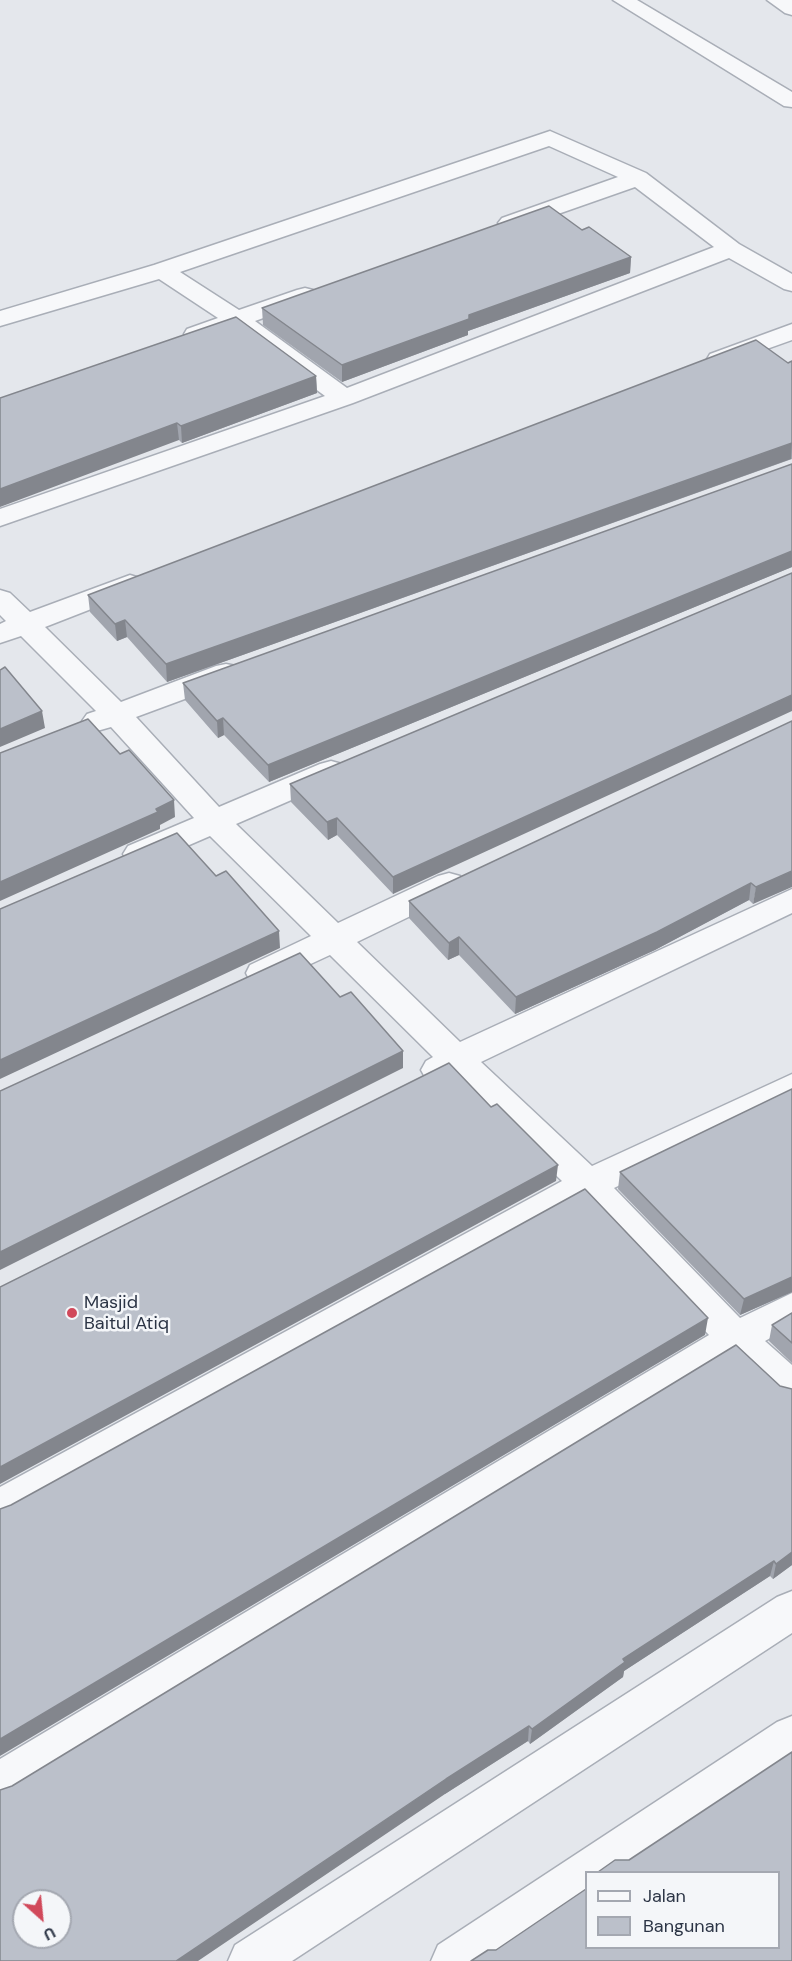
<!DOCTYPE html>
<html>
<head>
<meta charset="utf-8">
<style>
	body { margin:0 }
	#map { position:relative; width:792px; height:1961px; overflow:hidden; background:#e4e7ec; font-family:"DM Sans",sans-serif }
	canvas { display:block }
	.legend { position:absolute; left:585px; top:1871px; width:195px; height:78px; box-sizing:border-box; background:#f4f6f9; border:2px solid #a4a8b1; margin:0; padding:8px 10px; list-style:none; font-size:18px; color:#2b3445 }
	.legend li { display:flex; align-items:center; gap:12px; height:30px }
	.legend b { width:30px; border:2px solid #a4a8b1 }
	.north { position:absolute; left:12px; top:1889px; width:60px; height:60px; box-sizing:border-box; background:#f4f6f9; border:2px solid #a4a8b1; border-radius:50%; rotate:153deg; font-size:16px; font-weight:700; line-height:24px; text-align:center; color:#2b3445 }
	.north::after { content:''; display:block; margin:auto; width:21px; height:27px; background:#d1495b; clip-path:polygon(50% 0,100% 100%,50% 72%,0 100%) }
</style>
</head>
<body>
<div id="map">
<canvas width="792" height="1961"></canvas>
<ul class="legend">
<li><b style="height:8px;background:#f7f8fa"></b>Jalan</li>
<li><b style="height:16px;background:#bbc0ca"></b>Bangunan</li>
</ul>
<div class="north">U</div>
</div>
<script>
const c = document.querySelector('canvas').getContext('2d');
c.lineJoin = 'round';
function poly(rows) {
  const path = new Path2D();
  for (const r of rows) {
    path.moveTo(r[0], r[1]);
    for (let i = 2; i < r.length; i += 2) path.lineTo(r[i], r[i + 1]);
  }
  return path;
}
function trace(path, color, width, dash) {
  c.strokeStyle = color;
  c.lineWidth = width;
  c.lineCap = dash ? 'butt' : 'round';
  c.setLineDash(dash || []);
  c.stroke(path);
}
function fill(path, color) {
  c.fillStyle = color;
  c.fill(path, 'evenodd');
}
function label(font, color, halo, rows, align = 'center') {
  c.font = font + ' "DM Sans",sans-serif';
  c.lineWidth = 5;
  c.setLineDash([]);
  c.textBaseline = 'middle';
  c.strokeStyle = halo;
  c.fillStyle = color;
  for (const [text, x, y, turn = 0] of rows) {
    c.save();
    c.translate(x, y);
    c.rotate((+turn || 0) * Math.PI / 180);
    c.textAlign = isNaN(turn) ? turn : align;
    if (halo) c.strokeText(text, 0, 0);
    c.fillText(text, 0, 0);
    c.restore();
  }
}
const minor = poly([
	[613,0,637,0,792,92,792,107,784,106,613,0],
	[767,0,792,0,792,15,785,13,767,0],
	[550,131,646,173,739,244,792,274,792,291,784,289,729,258,353,403,0,526,0,509,325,396,234,329,196,341,187,339,184,334,187,329,218,318,159,279,0,326,0,311,154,265,550,131],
	[549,146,618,177,502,218,498,223,502,228,518,228,635,187,714,247,347,388,255,321,313,300,317,295,313,290,305,288,297,290,239,310,180,272,549,146],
	[792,324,792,340,719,366,710,364,707,359,710,354,792,324],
	[130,575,140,578,144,584,140,590,45,627,121,702,216,666,226,664,236,666,240,673,236,680,136,717,219,807,320,764,331,761,342,764,346,771,342,778,236,824,338,923,438,876,449,873,460,876,465,884,460,892,357,942,460,1042,792,889,792,913,481,1062,592,1166,792,1074,792,1102,614,1188,740,1318,792,1293,792,1326,765,1341,792,1365,792,1405,778,1401,733,1359,15,1798,0,1804,0,1759,709,1335,584,1203,14,1519,0,1525,0,1487,562,1181,453,1077,438,1083,426,1079,421,1070,426,1061,433,1057,330,955,274,981,262,985,250,981,246,973,250,965,311,936,210,836,150,862,139,865,128,862,123,854,128,846,194,818,111,727,97,731,87,728,82,721,87,714,96,711,21,636,0,643,0,624,6,621,0,615,0,590,10,593,30,612,130,575],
	[792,1591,792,1633,292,1961,228,1961,235,1945,777,1597,792,1591],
	[792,1716,792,1761,625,1872,586,1872,586,1899,494,1961,431,1961,438,1945,777,1722,792,1716]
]);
const wall = poly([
	[582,230,631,257,630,273,468,331,468,335,342,382,263,325,262,308],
	[792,361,792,459,167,682,127,637,117,641,90,612,88,595],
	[316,376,317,393,182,443,179,440,0,398],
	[792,464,792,567,269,782,224,735,218,738,185,700,183,683],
	[792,573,393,894,337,835,328,840,291,802,290,784],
	[792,721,753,904,749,900,655,950,515,1014,459,955,448,960,409,918,409,901],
	[792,1089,792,1292,740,1315,618,1189,620,1172],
	[792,1313,792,1363,769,1341,772,1325],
	[736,1345,792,1565,773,1579,770,1576,624,1671,623,1677,530,1744,528,1741,445,1794,12,1786]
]);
const shadedWall = poly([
	[631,257,630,273,468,331,468,335,342,382,342,365,469,315],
	[316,376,317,393,182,443,181,426],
	[177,423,179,440,0,507,0,489],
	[792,443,791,459,167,682,166,664],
	[792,551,792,567,269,782,268,765],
	[125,620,127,637,117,641,115,624],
	[792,695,792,711,393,894,393,877],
	[42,711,45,728,0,747,0,729],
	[223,718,224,735,218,738,217,721],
	[174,800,175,817,160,825,160,829,0,901,0,882],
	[337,818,337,835,328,840,327,822],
	[792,871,792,887,753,904,756,887],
	[751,883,749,900,655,950,515,1014,516,997],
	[279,931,280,948,0,1079,0,1060],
	[459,937,459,955,448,960,449,943],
	[403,1051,403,1068,0,1270,0,1252],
	[558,1165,556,1181,0,1484,0,1467],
	[792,1277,792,1292,740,1315,744,1299],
	[708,1318,705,1335,0,1756,0,1739],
	[792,1552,792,1565,773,1579,776,1564],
	[774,1561,770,1576,624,1671,623,1677,530,1744,532,1729,623,1659],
	[529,1726,528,1741,445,1794,198,1961,176,1961,446,1779]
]);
const building = poly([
	[549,206,582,230,589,227,631,257,469,315,469,319,342,365,262,308,549,206],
	[236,317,316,376,181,426,177,423,0,489,0,398,236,317],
	[756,340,788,363,792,361,792,443,166,664,125,620,115,624,88,595,756,340],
	[792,464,792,551,268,765,223,718,217,721,183,683,792,464],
	[792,573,792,695,393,877,337,818,327,822,290,784,792,573],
	[5,667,42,711,0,729,0,670,5,667],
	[88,719,120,754,129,750,174,800,156,809,158,812,0,882,0,753,88,719],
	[792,721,792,871,756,887,751,883,657,932,516,997,459,937,449,943,409,901,792,721],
	[177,833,216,876,226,871,279,931,0,1060,0,909,177,833],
	[300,953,340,997,351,992,403,1051,0,1252,0,1091,300,953],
	[449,1063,491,1107,497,1104,558,1165,0,1467,0,1287,449,1063],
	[792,1089,792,1277,744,1299,620,1172,792,1089],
	[585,1189,708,1318,0,1739,0,1509,11,1505,585,1189],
	[792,1313,792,1343,772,1325,792,1313],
	[736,1345,780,1386,792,1389,792,1552,776,1564,774,1561,623,1659,625,1662,532,1729,529,1726,446,1779,176,1961,0,1961,0,1790,12,1786,736,1345],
	[24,1901,60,1901,60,1937,24,1937,24,1901],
	[792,1752,792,1961,471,1961,488,1950,496,1950,586,1889,586,1947,778,1947,778,1872,598,1872,615,1860,629,1860,792,1752]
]);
const markers = [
	[72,1313,6,"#d1495b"]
];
const poiNames = [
	["Masjid",84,1303],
	["Baitul Atiq",84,1324]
];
trace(minor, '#a9aeb7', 3);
fill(minor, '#f7f8fa');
fill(wall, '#a1a5ae');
fill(shadedWall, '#83868d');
fill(building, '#bbc0ca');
trace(building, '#83868d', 1.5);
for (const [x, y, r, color] of markers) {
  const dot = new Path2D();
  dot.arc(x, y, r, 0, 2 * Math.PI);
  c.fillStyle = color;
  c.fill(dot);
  trace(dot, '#f4f6f9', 2);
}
label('18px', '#2b3445', '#f4f6f9', poiNames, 'left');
</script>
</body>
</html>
